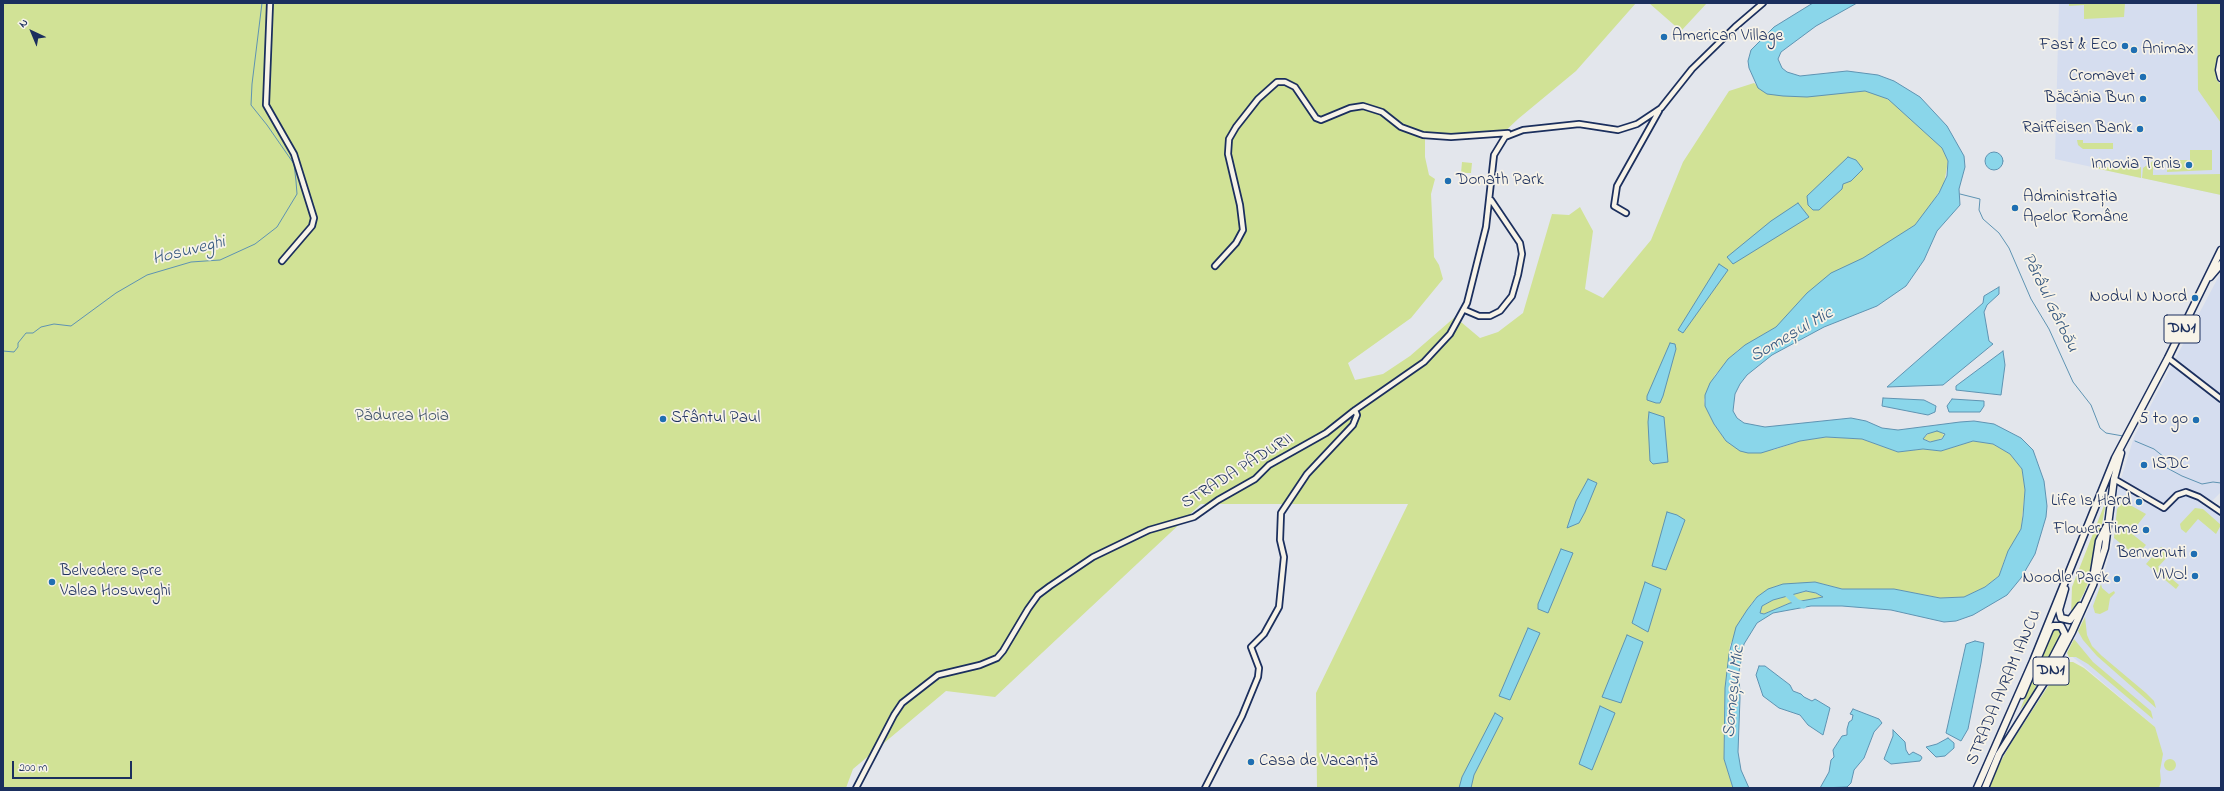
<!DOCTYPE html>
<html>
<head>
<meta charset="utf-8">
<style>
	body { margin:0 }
	#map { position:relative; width:2224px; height:791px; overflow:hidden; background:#e3e6ec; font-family:"Indie Flower",sans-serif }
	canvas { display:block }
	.frame { position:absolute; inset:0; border:4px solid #1b2f5e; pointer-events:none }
	.north { position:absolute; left:12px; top:12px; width:40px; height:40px; -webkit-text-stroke:3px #f7f3e8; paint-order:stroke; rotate:316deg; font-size:11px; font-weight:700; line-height:16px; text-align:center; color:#1b2f5e }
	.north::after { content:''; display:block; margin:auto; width:14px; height:18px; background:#1b2f5e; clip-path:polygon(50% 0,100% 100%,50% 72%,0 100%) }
	.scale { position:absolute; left:12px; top:761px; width:120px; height:18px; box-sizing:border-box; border:2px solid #1b2f5e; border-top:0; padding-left:5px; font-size:12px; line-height:14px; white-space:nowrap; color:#1b2f5e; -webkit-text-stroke:3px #f7f3e8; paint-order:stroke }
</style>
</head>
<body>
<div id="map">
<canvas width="2224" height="791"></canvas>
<div class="frame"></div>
<div class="north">N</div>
<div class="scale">200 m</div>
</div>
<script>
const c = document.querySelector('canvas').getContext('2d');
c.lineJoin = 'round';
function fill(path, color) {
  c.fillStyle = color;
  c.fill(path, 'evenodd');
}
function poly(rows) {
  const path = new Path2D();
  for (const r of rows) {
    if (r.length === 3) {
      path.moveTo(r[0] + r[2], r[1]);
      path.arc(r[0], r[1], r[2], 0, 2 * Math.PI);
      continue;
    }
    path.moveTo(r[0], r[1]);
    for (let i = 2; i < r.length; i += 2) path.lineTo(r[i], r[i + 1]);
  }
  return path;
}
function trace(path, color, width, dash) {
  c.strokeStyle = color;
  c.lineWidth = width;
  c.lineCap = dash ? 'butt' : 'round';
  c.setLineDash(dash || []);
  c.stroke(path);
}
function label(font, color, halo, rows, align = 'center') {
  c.font = font + ' "Indie Flower",sans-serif';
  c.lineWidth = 3.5;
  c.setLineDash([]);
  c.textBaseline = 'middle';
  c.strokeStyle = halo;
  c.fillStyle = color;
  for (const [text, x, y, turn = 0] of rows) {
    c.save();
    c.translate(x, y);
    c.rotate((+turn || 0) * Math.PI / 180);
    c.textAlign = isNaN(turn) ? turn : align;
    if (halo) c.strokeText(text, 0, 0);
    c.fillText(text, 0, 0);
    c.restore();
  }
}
const built = poly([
	[2059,3,2209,3,2207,37,2221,103,2221,195,2055,159],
	[2221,272,2221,492,2208,505,2221,515,2221,788,2155,788,2155,727,2068,653,2102,581,2114,538,2117,492,2134,437]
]);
const green = poly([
	[3,3,1636,3,1576,71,1518,119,1500,136,1425,139,1425,157,1429,175,1435,179,1431,194,1434,257,1439,265,1443,279,1411,318,1348,363,1355,380,1383,374,1410,356,1455,317,1480,338,1498,332,1523,313,1552,214,1569,215,1580,207,1593,231,1585,289,1603,298,1651,240,1683,162,1729,91,1754,83,1767,94,1865,91,1880,95,1894,103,1942,148,1948,161,1944,184,1926,212,1915,225,1776,327,1738,350,1715,375,1704,400,1705,406,1714,424,1726,441,1773,450,1800,441,1826,437,1862,439,1898,452,1923,449,1941,451,1973,441,1993,444,2010,454,2022,469,2025,490,2021,529,2005,558,1999,576,1985,587,1964,597,1940,598,1894,589,1842,589,1815,582,1776,586,1757,597,1751,604,1730,645,1729,654,1725,688,1724,759,1733,788,1317,788,1316,693,1408,504,1201,504,995,697,946,691,853,769,846,788,3,788],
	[1649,3,1707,3,1681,31],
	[2069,3,2125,3,2124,17,2084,19,2084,5,2069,6],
	[2197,3,2221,3,2221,49,2216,71,2216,79,2221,85,2221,123,2198,90],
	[2077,140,2083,140,2083,143,2113,143,2113,149,2083,149,2078,145],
	[2190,150,2212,150,2212,170,2167,172,2167,160,2190,160],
	[2153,161,2153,175,2221,174,2221,195,2142,178,2143,168],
	[1462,162,1472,163,1471,173,1461,173],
	[2090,167,2141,167,2141,178],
	[1932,431,1940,431,1945,436,1934,442,1922,439],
	[2107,498,2093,570,2084,593,2071,616,2072,587],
	[2123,501,2146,514,2131,533,2146,545,2136,556,2114,538,2117,509],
	[2195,508,2203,509,2221,525,2216,534,2198,519,2186,533,2181,529,2180,524],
	[2161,547,2170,554,2158,567,2179,585,2176,589,2146,564],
	[2101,584,2102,588,2109,594,2114,591,2115,593,2110,598,2108,610,2100,614,2095,613,2093,606],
	[1811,591,1823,597,1790,603,1764,614,1760,613,1762,606,1773,600,1789,594],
	[2085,617,2087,635,2092,646,2102,656,2146,693,2154,701,2156,708,2097,656,2083,640,2078,631],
	[2058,627,2063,634,2030,698,2020,710,2052,632],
	[2074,639,2093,662,2151,711,2153,719,2088,664,2076,657,2069,657,2067,653],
	[2068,662,2073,662,2084,668,2155,727,2163,754,2160,771,2161,781,2159,788,1989,788,1998,766,2013,740,2058,671],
	[2170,765,6]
]);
const water = poly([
	[1813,3,1857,3,1816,26,1781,52,1778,59,1782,68,1787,72,1800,76,1847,71,1878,75,1894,81,1920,97,1947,126,1964,156,1965,167,1959,189,1960,205,1937,231,1924,260,1906,286,1877,306,1824,327,1772,355,1747,375,1740,384,1735,394,1733,411,1737,418,1744,423,1765,427,1851,418,1866,421,1882,428,1898,430,1960,422,1974,421,1994,424,2021,438,2033,450,2044,481,2047,506,2046,517,2035,554,2021,578,2007,595,1973,615,1956,621,1944,622,1891,610,1842,606,1811,606,1773,613,1757,623,1744,644,1739,672,1740,698,1738,752,1741,770,1749,788,1733,788,1724,759,1725,688,1729,654,1736,627,1747,610,1757,597,1768,589,1783,584,1815,582,1842,589,1894,589,1940,598,1964,597,1985,587,1999,576,2008,551,2021,529,2023,516,2025,490,2022,469,2010,454,1993,444,1973,441,1941,451,1923,449,1898,452,1862,439,1826,437,1800,441,1761,453,1748,453,1740,451,1726,441,1714,424,1705,406,1705,395,1710,383,1728,359,1745,345,1776,327,1807,293,1831,273,1863,258,1915,225,1939,193,1947,176,1948,161,1942,148,1888,99,1865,91,1807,97,1783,96,1767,94,1758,88,1749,68,1748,61,1751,50,1774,27,1813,3],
	[1937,431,1945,434,1942,439,1930,442,1923,439,1927,434,1937,431],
	[1806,591,1816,593,1823,597,1790,603,1764,614,1760,613,1762,606,1773,600,1806,591],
	[1994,161,9],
	[1848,157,1856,160,1863,169,1851,181,1843,184,1842,189,1819,210,1813,210,1808,205,1807,196,1848,157],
	[1798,203,1809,217,1733,264,1727,257,1771,221,1798,203],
	[1719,264,1728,270,1683,333,1678,330,1719,264],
	[1999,287,1999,294,1987,305,1984,312,1989,341,1993,344,1943,385,1887,387,1983,303,1984,296,1999,287],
	[1670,343,1675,344,1676,349,1663,396,1660,403,1656,403,1647,400,1647,396,1670,343],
	[2003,351,2005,365,2001,395,1956,390,1956,386,2003,351],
	[1883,398,1924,400,1936,406,1935,412,1928,415,1882,406,1883,398],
	[1952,399,1984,401,1984,406,1980,412,1949,412,1947,406,1952,399],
	[1649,412,1664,417,1668,462,1653,464,1650,461,1648,422,1649,412],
	[1588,479,1597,483,1585,512,1579,523,1567,528,1576,501,1588,479],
	[1667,512,1677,515,1685,520,1666,570,1652,566,1667,512],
	[1561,549,1573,553,1548,613,1538,609,1538,604,1561,549],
	[1645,582,1661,589,1648,632,1632,623,1645,582],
	[1528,628,1540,633,1510,700,1499,696,1528,628],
	[1627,635,1643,642,1621,703,1602,697,1627,635],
	[1975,641,1984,643,1981,663,1968,729,1961,741,1946,733,1966,644,1975,641],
	[1759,666,1765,666,1790,685,1793,691,1801,694,1804,697,1812,701,1815,699,1830,708,1823,735,1808,725,1800,715,1779,708,1763,696,1756,675,1759,666],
	[1600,706,1615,713,1592,770,1579,764,1600,706],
	[1853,709,1879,719,1882,723,1874,732,1864,758,1854,770,1851,783,1847,787,1820,788,1829,772,1831,760,1834,757,1833,750,1842,736,1847,735,1847,729,1849,722,1852,720,1853,715,1850,714,1853,709],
	[1495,713,1503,718,1474,775,1471,788,1459,788,1462,777,1495,713],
	[1893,730,1905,742,1906,750,1909,755,1913,752,1921,756,1922,758,1920,761,1891,764,1884,759,1893,736,1893,730],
	[1948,738,1954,743,1954,748,1945,756,1936,757,1926,747,1937,744,1948,738]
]);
const stream = poly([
	[1960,194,1980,199,1979,210,1983,219,1999,233,2009,248,2031,299,2049,329,2073,382,2091,405,2100,428,2106,433,2123,436],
	[3,351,14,352,18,347,18,343,26,333,33,333,41,327,54,324,71,326,116,293,147,275,191,262,220,260,255,244,277,227,297,194,296,181,294,164,267,125,251,105,252,84,262,3],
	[2135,441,2154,449,2164,457,2167,468,2182,476,2202,484,2213,482,2221,483]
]);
const river = poly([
	[1786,592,1796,602,1803,605]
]);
const minor = poly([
	[270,3,266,105,294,154,314,218,312,226,282,261],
	[1626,213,1614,206,1617,186,1659,111],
	[1215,266,1236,243,1243,230,1240,205,1228,154,1229,139,1236,127,1258,99,1277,82,1285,82,1295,87,1316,118,1321,120,1350,108,1363,106,1382,112,1401,127,1423,135,1451,137,1508,133],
	[1465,310,1479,316,1490,316,1500,311,1512,296,1518,275,1522,254,1520,243,1491,200],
	[2168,358,2221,399],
	[2114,479,2164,508,2177,495,2186,492,2199,497,2221,512],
	[856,788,894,715,902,703,938,675,980,665,997,658,1003,651,1028,609,1038,595,1050,586,1093,557,1149,530,1194,517,1218,500,1255,479,1269,465,1326,433,1355,410,1424,362,1450,334,1467,303,1486,227,1494,155,1505,137,1523,130,1579,124,1618,130,1637,124,1661,108,1692,69,1735,27,1763,3],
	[1205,788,1242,716,1258,677,1259,668,1251,647,1264,634,1279,607,1284,557,1280,540,1281,513,1307,474,1353,425,1357,415,1355,410]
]);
const major = poly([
	[2221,59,2219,70,2221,78],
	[2210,277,2221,264],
	[2094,572,2099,541,2106,527],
	[2065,589,2059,610,2061,618,2070,620,2080,606],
	[2022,695,2050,629,2053,626,2061,626,2065,634,2040,682],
	[1977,788,2033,661,2115,458,2168,358,2221,250],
	[1985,788,1999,754,2052,670,2072,632,2093,585,2105,548,2114,479,2121,453]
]);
const markers = [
	[1664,37,4,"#1f6fb2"],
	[2125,46,4,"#1f6fb2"],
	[2134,50,4,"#1f6fb2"],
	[2143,77,4,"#1f6fb2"],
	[2143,99,4,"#1f6fb2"],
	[2140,129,4,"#1f6fb2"],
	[2189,165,4,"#1f6fb2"],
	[1448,181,4,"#1f6fb2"],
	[2015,208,4,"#1f6fb2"],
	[2195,298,4,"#1f6fb2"],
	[663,419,4,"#1f6fb2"],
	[2196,420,4,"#1f6fb2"],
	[2144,465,4,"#1f6fb2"],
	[2139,502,4,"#1f6fb2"],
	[2146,530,4,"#1f6fb2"],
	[2194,554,4,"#1f6fb2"],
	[2195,576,4,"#1f6fb2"],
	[2117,579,4,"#1f6fb2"],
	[52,582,4,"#1f6fb2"],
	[1251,762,4,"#1f6fb2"]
];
const shields = [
	[2182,329,36],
	[2051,671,36]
];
const shieldNames = [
	["DN1",2182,329],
	["DN1",2051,671]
];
const poiNames = [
	["American Village",1672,37,"left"],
	["Fast & Eco",2117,46],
	["Animax",2142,50,"left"],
	["Cromavet",2135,77],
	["Băcănia Bun",2135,99],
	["Raiffeisen Bank",2132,129],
	["Innovia Tenis",2181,165],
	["Donath Park",1456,181,"left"],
	["Administrația",2023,198,"left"],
	["Apelor Române",2023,218,"left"],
	["Nodul N Nord",2187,298],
	["Sfântul Paul",671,419,"left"],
	["5 to go",2188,420],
	["ISDC",2152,465,"left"],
	["Life Is Hard",2131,502],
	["Flower Time",2138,530],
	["Benvenuti",2186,554],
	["Belvedere spre",60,572,"left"],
	["Valea Hosuveghi",60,592,"left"],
	["VIVO!",2187,576],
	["Noodle Pack",2109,579],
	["Casa de Vacanță",1259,762,"left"]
];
const parkNames = [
	["Pădurea Hoia",402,417]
];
const streetNames = [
	["STRADA PĂDURII",1238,472,-32],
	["STRADA AVRAM IANCU",2005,688,-67]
];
const waterNames = [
	["Hosuveghi",189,252,-14],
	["Pârâul Gârbău",2049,303,64],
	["Someșul Mic",1792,336,-30],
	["Someșul Mic",1735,692,-84]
];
fill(built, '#d5ddef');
fill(green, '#d1e296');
fill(water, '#8ad6ea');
trace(water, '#5e93b2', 1);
trace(stream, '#5e93b2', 1);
trace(river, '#8ad6ea', 7);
trace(minor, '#1b2f5e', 8);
trace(major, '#1b2f5e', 9);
trace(minor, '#f7f3e8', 4.5);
trace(major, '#f7f3e8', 6);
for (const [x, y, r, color] of markers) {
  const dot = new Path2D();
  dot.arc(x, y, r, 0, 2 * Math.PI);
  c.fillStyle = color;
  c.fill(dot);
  trace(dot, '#f7f3e8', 1.5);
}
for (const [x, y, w] of shields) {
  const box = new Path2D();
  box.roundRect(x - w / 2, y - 14, w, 28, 3);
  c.fillStyle = '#f7f3e8';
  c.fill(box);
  trace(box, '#1b2f5e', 1);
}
label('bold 16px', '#1b2f5e', null, shieldNames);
label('17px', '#1b2f5e', '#f7f3e8', poiNames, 'right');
label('17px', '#3f5369', '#f7f3e8', parkNames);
label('17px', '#1b2f5e', '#f7f3e8', streetNames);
label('italic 18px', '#375981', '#f7f3e8', waterNames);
</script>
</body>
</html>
